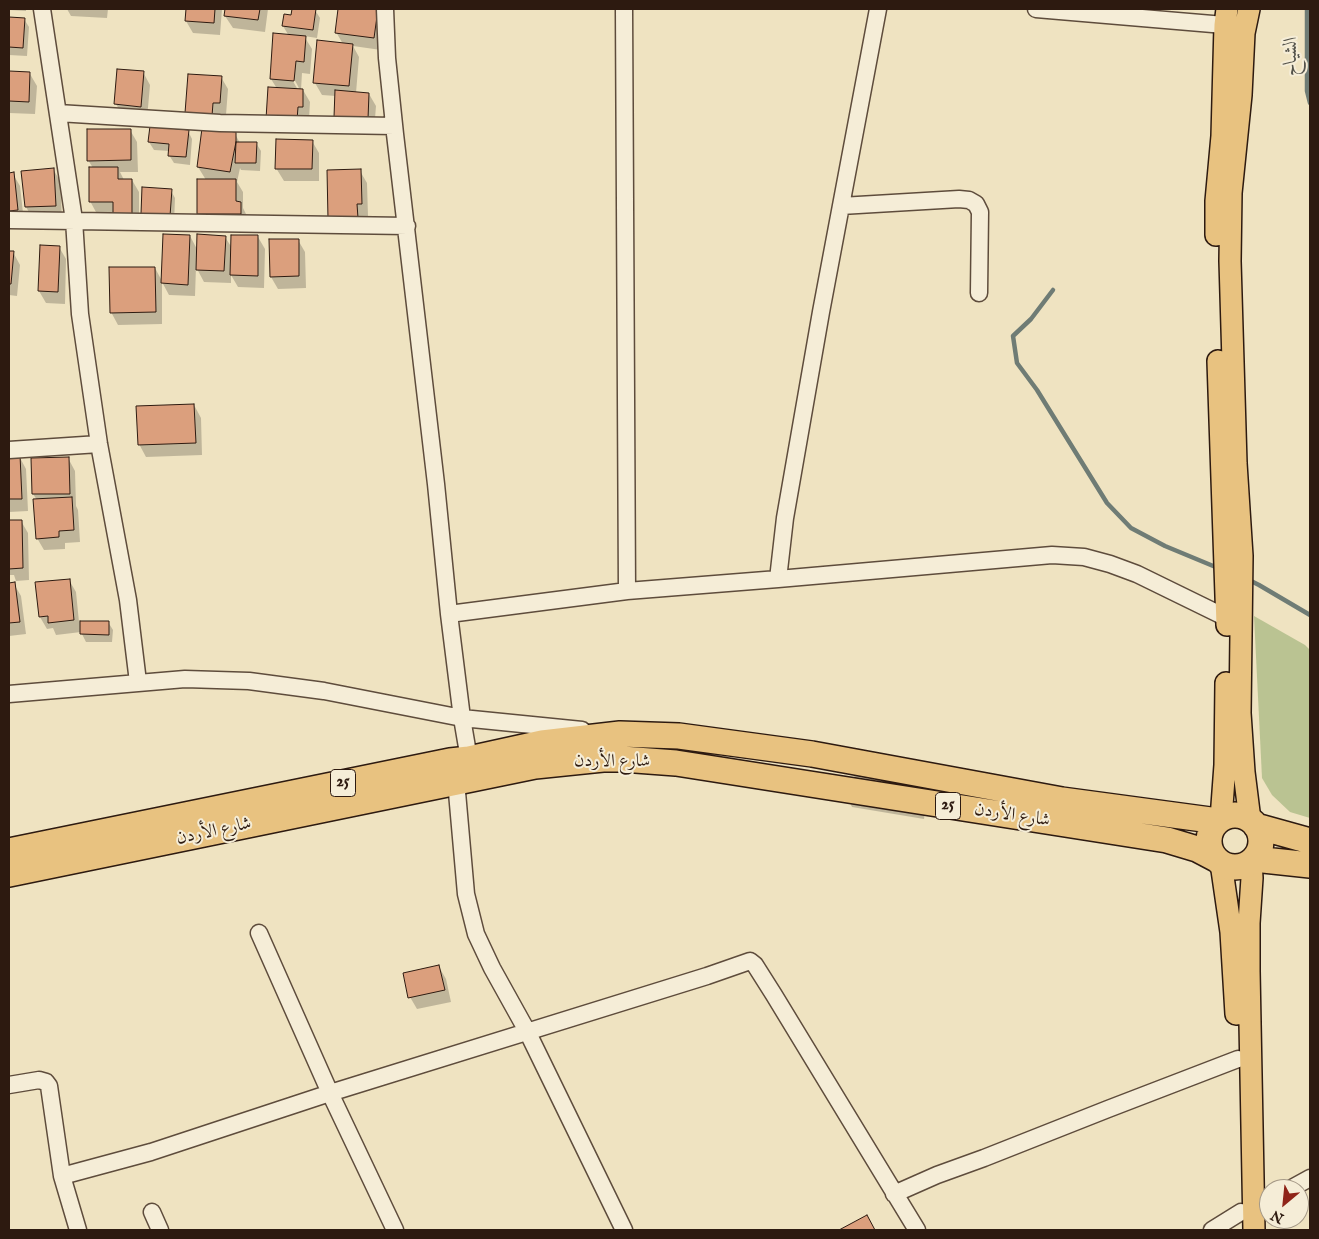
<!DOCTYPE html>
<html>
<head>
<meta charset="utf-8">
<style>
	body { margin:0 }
	#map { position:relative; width:1319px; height:1239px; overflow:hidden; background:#efe3c1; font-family:"IM FELL English",serif }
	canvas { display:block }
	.frame { position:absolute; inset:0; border:10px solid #2d1a10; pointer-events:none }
	.north { position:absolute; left:1259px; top:1179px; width:50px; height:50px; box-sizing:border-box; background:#f5edd7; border:1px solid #a59987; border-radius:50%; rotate:208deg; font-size:14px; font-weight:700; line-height:20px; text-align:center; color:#2d1a10 }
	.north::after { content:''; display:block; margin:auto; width:18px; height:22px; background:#8f2418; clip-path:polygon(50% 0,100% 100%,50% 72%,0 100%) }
</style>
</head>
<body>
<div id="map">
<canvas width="1319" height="1239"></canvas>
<div class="frame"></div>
<div class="north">N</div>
</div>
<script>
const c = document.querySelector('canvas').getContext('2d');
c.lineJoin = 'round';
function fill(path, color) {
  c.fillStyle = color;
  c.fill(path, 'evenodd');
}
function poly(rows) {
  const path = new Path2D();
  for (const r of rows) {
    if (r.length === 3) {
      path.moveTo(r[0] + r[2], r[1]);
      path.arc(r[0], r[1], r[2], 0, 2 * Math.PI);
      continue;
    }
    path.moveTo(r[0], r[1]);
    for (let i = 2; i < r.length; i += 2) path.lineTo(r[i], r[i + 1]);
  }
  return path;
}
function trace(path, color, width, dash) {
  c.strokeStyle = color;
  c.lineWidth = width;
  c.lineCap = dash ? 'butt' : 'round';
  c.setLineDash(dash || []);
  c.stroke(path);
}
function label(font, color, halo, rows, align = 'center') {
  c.font = font + ' "IM FELL English",Amiri,serif';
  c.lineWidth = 4;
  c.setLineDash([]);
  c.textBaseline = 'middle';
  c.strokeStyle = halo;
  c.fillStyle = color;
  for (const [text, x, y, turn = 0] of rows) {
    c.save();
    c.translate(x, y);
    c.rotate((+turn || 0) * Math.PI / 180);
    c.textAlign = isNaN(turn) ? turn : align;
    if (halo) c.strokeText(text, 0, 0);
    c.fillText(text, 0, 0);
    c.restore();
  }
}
const green = poly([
	[1254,616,1305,645,1310,650,1310,818,1290,812,1272,795,1262,778]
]);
const shadow = poly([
	[9,9,26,9,26,11,9,10],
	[67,9,108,9,107,18,71,16],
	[187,9,222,9,220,35,193,33,186,21],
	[226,9,268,9,265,32,233,28,225,16],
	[294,9,315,10,320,18,317,38,304,36,312,49,310,74,302,73,301,90,303,90,310,102,309,119,304,132,271,79,289,36,283,26,292,16],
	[292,75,300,90,298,90,290,76],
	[339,9,378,9,381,50,353,46,359,57,356,93,369,94,376,106,374,131,336,96,322,95,315,83,343,44,336,32],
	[9,18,24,19,29,27,27,56,9,55],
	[9,72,30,74,37,86,35,114,9,113],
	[143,72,150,85,147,119,123,116,116,104],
	[221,77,228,89,226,115,187,113],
	[130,130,137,142,138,172,120,172,124,180,132,180,139,192,139,228,97,214,90,201,93,168,88,160],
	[188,131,192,139,190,165,174,163,169,155,170,151,154,150,149,142],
	[235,134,240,143,256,143,261,151,260,171,241,170,240,168,237,182,243,192,243,208,247,216,205,226,198,214,206,180,198,167],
	[312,141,319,153,319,181,284,181,276,168],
	[53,169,60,181,62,218,33,219,26,207,22,172],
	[360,171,367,183,368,216,364,216,364,230,336,231],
	[9,174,13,174,20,186,24,222,9,223],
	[171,191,175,198,174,224,142,214],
	[190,236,198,251,225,237,232,248,258,237,265,249,264,288,238,287,231,275,231,283,204,282,196,267,195,296,169,295,162,282,162,324,118,325,111,312,155,268,162,281],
	[298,240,305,252,306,288,278,289,271,277],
	[59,247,66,259,65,304,46,303,39,291],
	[9,252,13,252,20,265,17,296,9,295],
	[194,405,201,418,202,455,146,457,139,444],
	[19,456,26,469,28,511,9,512,9,457],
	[68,458,75,471,76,506,78,510,80,542,65,543,65,549,44,550,37,538,37,500,33,494],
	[9,521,21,521,28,533,29,580,16,581,14,575,9,575],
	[69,580,76,592,79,622,108,622,113,630,112,642,86,642,81,632,56,635,53,628,47,629,40,617],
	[14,584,21,596,26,634,9,636,9,585],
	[858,753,932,769,924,819,852,807,850,803],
	[439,967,446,979,451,1002,417,1009,410,997]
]);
const stream = poly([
	[1307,9,1307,91,1310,103],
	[1053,290,1031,319,1013,336,1017,363,1037,390,1107,503,1131,528,1165,546,1218,568],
	[1249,580,1259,585,1310,615]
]);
const building = poly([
	[186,9,215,9,214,23,185,21,186,9],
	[225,9,260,9,258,20,224,16,225,9],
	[292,9,316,9,313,30,282,26,284,14,291,15,292,9],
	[338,9,378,9,374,38,335,33,338,9],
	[9,17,25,18,23,48,9,47,9,17],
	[273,33,306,36,304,62,296,61,294,81,270,79,273,33],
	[317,40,353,44,349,86,313,83,317,40],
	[117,69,144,71,141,107,114,104,117,69],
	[9,71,30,72,29,102,9,101,9,71],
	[188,74,222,76,220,103,213,103,212,116,185,113,188,74],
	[268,87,303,89,303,107,298,107,297,120,266,119,268,87],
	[335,90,369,93,368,119,334,117,335,90],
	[150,126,189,130,186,157,168,156,169,144,148,142,150,126],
	[202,128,236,132,236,142,230,172,197,167,202,128],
	[87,129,131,129,131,160,87,161,87,129],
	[276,139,313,140,312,169,275,169,276,139],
	[236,142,257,142,256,163,235,163,236,142],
	[89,167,118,167,118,179,132,179,132,216,113,216,113,202,89,202,89,167],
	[54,168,56,206,25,207,21,171,54,168],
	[361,169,362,204,357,204,358,218,328,219,327,170,361,169],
	[14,172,18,210,9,211,9,173,14,172],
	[197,179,236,179,236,201,241,202,241,214,197,214,197,179],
	[142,187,172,189,170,216,141,214,142,187],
	[163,234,190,235,188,285,161,283,163,234],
	[197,234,226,236,224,271,196,270,197,234],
	[231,235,258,235,258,276,230,275,231,235],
	[269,239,299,239,299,276,270,277,269,239],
	[40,245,60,246,58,292,38,291,40,245],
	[9,251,14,251,11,284,9,284,9,251],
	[109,267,155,267,156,312,110,313,109,267],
	[194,404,196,443,138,445,136,406,194,404],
	[9,455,20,455,22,499,9,499,9,455],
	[69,457,70,494,32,494,31,458,69,457],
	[72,497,74,530,59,531,59,537,36,539,33,499,72,497],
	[9,520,22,520,23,568,9,569,9,520],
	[70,579,74,620,48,623,48,616,39,617,35,582,70,579],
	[15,582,20,622,9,623,9,583,15,582],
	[80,621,109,621,109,635,80,634,80,621],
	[439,965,445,990,408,998,403,973,439,965],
	[867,1215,875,1230,839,1230,867,1215]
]);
const minor = poly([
	[42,9,74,220,80,314,99,444,128,600,138,682],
	[385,9,387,58,395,134,436,484,449,614,462,718,469,759],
	[624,9,627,591],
	[1036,9,1236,26],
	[58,113,220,123,394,126],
	[841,206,959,199,969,200,976,204,980,212,979,293],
	[9,220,407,226],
	[9,450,99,444],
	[778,579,785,518,821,312,878,9],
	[449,614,627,591,778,579,1052,555,1084,557,1110,564,1137,574,1227,618,1236,618],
	[9,694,185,679,249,681,324,691,462,718,582,730],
	[456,781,466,894,476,934,492,968,527,1031,624,1230],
	[259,933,330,1093,395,1230],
	[9,1085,39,1080,46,1082,49,1086,62,1176,78,1230],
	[62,1176,151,1152,330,1093,707,976,750,961,755,965,774,995,917,1230],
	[1290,1189,1310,1178],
	[894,1194,937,1175,984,1158,1108,1109,1238,1059],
	[1254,1210,1269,1201],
	[152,1212,160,1230],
	[1212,1230,1241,1212]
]);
const major = poly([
	[1249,9,1244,33,1241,95,1231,193,1230,261,1236,463,1242,556,1240,713,1244,772,1250,820],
	[1216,235,1216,201,1222,136,1225,25,1227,9],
	[1218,361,1227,625],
	[1221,819,1225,765,1226,683],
	[1251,861,1252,878,1249,923,1249,971,1254,1230],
	[1221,863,1231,932,1236,1014]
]);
const highway = poly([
	[1235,841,26],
	[1256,826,1310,841],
	[9,851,450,761,469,759,542,743,620,734,679,736,812,754,1062,800,1218,821],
	[1254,859,1310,865],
	[9,874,535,766,603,759,622,759,676,763,1167,840,1197,849,1216,859]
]);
const shields = [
	[343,783,25],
	[948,806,25]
];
const shieldNames = [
	["25",343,783],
	["25",948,806]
];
const streetNames = [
	["شارع الأردن",612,762],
	["شارع الأردن",1012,816,9],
	["شارع الأردن",214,832,-12]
];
const waterNames = [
	["الشياح",1292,56,-90]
];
fill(green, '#bac392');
fill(shadow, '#0003');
trace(stream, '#6f7c75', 4.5);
fill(building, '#db9f7d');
trace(building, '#2d1a10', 1);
trace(minor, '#5e4c3c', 19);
trace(major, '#2d1a10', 24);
trace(highway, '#2d1a10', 28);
trace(minor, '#f5edd7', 16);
trace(major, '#e8c280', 21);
trace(highway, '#e8c280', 25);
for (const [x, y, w] of shields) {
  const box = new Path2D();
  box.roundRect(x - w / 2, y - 13.5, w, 27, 4);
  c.fillStyle = '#f5edd7';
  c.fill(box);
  trace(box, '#2d1a10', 1);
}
label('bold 16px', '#2d1a10', null, shieldNames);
label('18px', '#2d1a10', '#f5edd7', streetNames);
label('italic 19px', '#54534b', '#f5edd7', waterNames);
</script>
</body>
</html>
